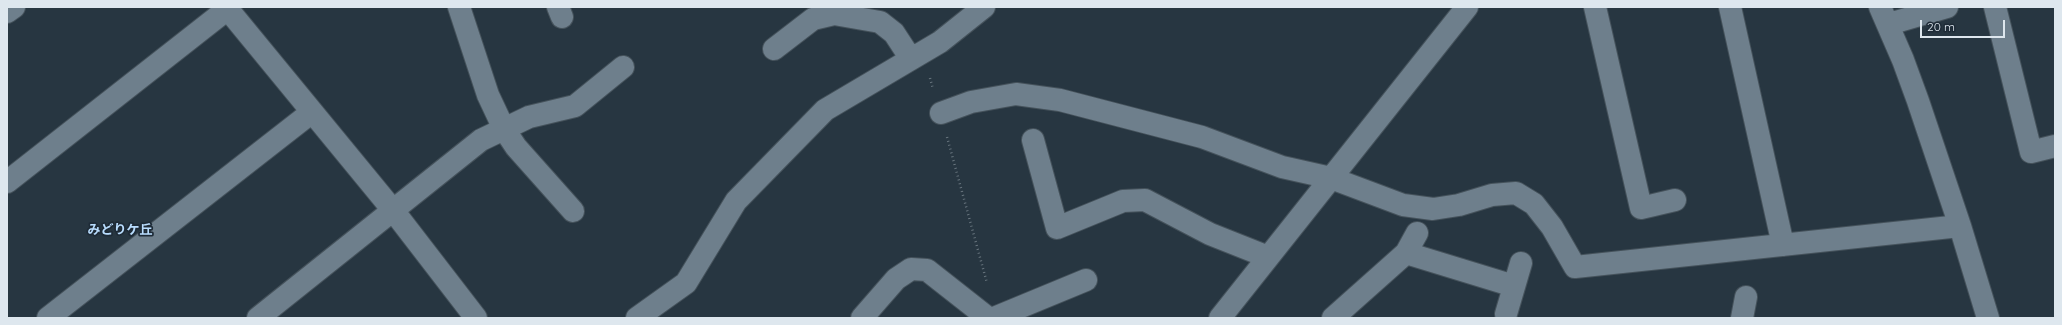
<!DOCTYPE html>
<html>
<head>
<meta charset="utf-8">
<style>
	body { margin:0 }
	#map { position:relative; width:2062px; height:325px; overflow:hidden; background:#273641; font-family:Quicksand,sans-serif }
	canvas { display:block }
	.frame { position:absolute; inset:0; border:8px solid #dee7ee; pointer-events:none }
	.scale { position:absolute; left:1920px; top:20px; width:85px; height:18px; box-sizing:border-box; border:2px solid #dee7ee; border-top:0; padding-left:5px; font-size:12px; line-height:14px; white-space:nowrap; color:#dee7ee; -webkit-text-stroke:3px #1e2b37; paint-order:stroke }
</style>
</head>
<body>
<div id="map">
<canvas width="2062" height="325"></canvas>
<div class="frame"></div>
<div class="scale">20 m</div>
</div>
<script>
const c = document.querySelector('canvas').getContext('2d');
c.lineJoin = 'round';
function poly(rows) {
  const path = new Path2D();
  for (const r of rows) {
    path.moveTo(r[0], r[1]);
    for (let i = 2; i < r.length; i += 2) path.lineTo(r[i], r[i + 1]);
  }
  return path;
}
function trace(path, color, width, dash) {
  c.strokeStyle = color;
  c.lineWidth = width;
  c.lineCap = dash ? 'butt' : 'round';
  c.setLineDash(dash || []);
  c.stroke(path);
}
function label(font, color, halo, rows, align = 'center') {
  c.font = font + ' Quicksand,"Noto Sans JP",sans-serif';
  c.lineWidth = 3.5;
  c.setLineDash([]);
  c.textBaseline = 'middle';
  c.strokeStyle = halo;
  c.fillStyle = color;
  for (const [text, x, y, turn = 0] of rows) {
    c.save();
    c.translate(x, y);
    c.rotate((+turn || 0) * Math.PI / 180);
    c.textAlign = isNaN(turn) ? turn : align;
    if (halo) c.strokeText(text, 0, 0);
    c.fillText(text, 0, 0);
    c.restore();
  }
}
const path = poly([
	[930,78,933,89],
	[947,137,987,283]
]);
const minor = poly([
	[226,7,392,209,476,318],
	[459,7,488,95,504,129,516,147,573,211],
	[558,7,562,17],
	[1595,7,1641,208,1675,200],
	[1730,7,1783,245],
	[1880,7,1903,60,1918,101,1960,226,1988,318],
	[1995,7,2031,152,2055,146],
	[7,12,14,7],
	[1889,24,1947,7],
	[774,49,813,19,834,14,880,22,894,33,911,59],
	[941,113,971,102,1016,94,1060,100,1202,137,1282,167,1331,178,1403,205,1433,209,1459,205,1492,195,1516,193,1534,204,1552,227,1575,267,1960,226],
	[1033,140,1057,228,1123,201,1145,200,1210,234,1268,257],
	[7,182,230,7],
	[1406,253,1514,286],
	[1506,314,1521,263],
	[48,318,312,112],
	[258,318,481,140,529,117,575,106,623,67],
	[637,318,686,283,736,201,825,110,940,42,984,7],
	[862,318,896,279,911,269,927,270,988,318],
	[994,318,1086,280],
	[1220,318,1467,7],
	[1333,318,1406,253,1417,233],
	[1742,318,1746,297]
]);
const quarterNames = [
	["みどりケ丘",120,230]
];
trace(minor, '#45525b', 24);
trace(path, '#66737c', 2.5, [1, 3]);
trace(minor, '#6e7f8c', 22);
label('bold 13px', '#b9ddfe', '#1e2b37', quarterNames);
</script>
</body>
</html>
